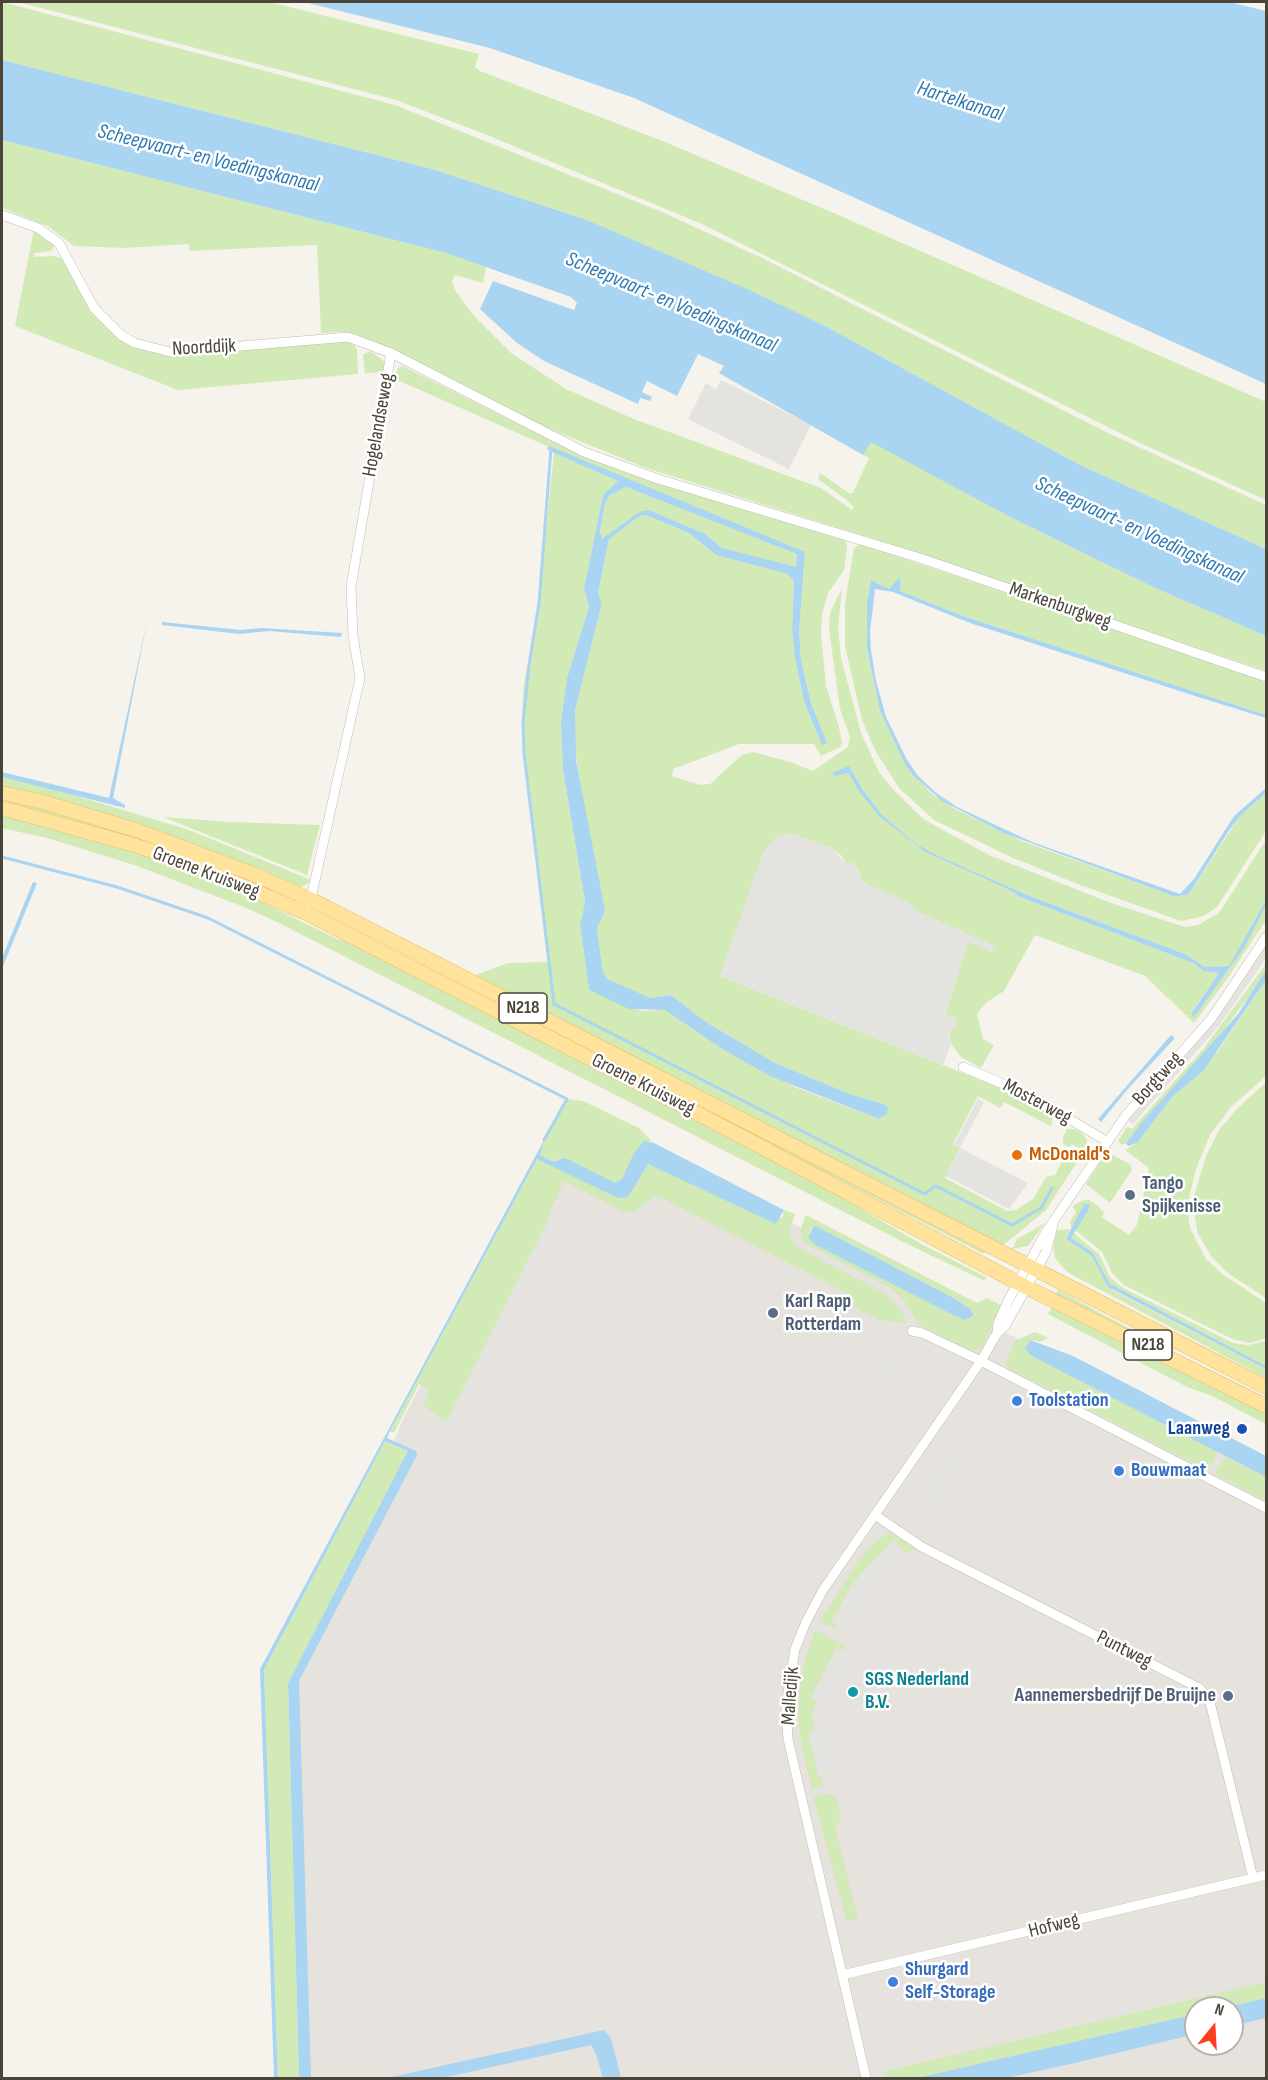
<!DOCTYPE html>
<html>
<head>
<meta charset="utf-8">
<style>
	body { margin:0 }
	#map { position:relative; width:1268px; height:2080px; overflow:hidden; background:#f6f3ec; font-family:"Sofia Sans Condensed",sans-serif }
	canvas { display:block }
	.frame { position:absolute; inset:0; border:3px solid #4b4439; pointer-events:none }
	.north { position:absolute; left:1184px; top:1996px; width:60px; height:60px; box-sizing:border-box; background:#fff; border:2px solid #b7b4b0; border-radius:50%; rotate:18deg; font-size:16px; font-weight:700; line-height:24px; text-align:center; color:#4b4439 }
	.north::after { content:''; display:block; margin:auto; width:21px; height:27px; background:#fc3f1d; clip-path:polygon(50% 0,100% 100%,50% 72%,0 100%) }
</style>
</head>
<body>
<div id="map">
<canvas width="1268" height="2080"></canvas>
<div class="frame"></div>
<div class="north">N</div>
</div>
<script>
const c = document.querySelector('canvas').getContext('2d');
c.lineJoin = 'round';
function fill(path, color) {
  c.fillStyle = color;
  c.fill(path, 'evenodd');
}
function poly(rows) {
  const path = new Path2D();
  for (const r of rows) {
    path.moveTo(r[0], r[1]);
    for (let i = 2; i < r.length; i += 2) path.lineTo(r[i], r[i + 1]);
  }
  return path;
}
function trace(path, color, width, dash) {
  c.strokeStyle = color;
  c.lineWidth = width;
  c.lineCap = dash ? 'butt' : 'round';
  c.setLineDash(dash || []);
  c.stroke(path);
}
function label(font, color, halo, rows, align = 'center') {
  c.font = font + ' "Sofia Sans Condensed",sans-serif';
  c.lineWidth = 5;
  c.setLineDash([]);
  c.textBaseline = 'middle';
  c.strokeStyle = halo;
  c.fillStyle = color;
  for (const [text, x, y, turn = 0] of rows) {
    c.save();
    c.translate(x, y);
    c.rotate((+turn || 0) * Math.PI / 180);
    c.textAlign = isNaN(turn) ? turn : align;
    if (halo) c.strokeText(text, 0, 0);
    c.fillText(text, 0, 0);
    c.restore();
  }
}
const industrial = poly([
	[538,1162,768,1211,1266,1466,1266,2078,306,2078,294,1683,404,1417],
	[1196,2008,1232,2008,1232,2044,1196,2044]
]);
const green = poly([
	[2,2,395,105,662,212,762,258,1110,434,1266,505,1266,549,1078,464,825,326,587,220,432,169,2,60],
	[18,2,269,2,479,54,475,67,480,71,660,140,829,211,1266,402,1266,500,1140,443,702,224,482,133,396,100],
	[2,140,446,253,486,266,483,283,455,275,452,282,455,290,473,315,511,353,566,389,634,419,821,488,852,510,854,508,848,501,818,479,820,473,849,493,853,493,869,458,863,455,871,441,1010,517,1153,587,1266,636,1266,671,868,537,646,468,547,428,358,335,342,332,321,333,317,245,189,251,189,244,124,248,74,246,49,227,2,208],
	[34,230,55,245,51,251,34,253,34,257,54,256,64,259,92,313,119,339,146,351,351,341,357,349,358,374,178,390,15,326],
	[370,351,385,362,386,372,365,373,363,355],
	[402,366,550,440,597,460,844,536,847,546,844,570,828,593,822,614,821,633,826,686,839,727,842,743,840,747,821,756,814,744,739,744,673,769,672,776,700,785,710,784,742,755,753,752,790,762,813,771,848,747,850,737,840,709,829,629,830,613,842,588,838,627,841,658,861,733,879,772,891,787,923,819,989,855,1111,903,1185,927,1198,925,1219,913,1266,840,1266,900,1229,966,1205,967,1185,954,1032,897,938,856,916,844,881,814,863,790,849,766,834,776,849,772,879,816,925,852,1008,889,1020,897,1193,963,1204,971,1219,973,1191,1013,1228,971,1266,905,1266,920,1227,979,1194,1023,1145,976,1035,935,1004,991,987,1002,977,1014,983,1039,994,1045,981,1068,961,1057,951,1044,945,1016,968,941,993,952,996,947,914,910,863,882,854,863,847,865,842,856,832,848,789,833,720,976,988,1083,1033,1102,1053,1114,1051,1126,1004,1102,1000,1108,978,1096,953,1144,960,1148,945,1178,1007,1211,1016,1210,1033,1199,1046,1177,1055,1175,1064,1158,1073,1161,1080,1149,1072,1144,1069,1147,1063,1144,1063,1137,1067,1129,1074,1129,1082,1133,1087,1140,1086,1148,1046,1210,1002,1246,473,976,508,963,548,962,532,828,522,712,524,683,537,616,554,453,556,453,619,481,603,495,584,589,589,607,567,678,561,722,563,770,585,902,580,925,589,989,641,1011,665,1010,719,1047,797,1088,879,1119,887,1113,888,1107,883,1104,850,1094,775,1063,706,1022,671,995,650,998,642,996,607,979,603,972,597,928,605,912,604,905,586,822,574,742,575,710,602,603,598,593,609,539,641,515,648,516,689,533,716,555,788,574,794,581,792,631,795,659,804,701,827,743,811,703,801,660,799,632,805,552,581,461,395,379,397,369],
	[626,487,798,554,796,568,722,548,705,534,649,510,601,540,600,532,605,503,610,495],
	[860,544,1266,680,1266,715,963,616,900,591,900,578,889,589,871,580,867,602,867,649,880,711,905,764,932,794,957,810,1022,841,1176,897,1189,894,1240,816,1266,793,1266,831,1217,907,1204,916,1181,921,1080,885,1011,857,934,820,899,788,876,752,862,720,845,646,845,603,854,548],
	[2,777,47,787,189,830,314,881,300,887,2,789],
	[2,798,103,825,218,865,285,895,2,803],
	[2,814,98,838,223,883,337,939,351,942,786,1165,923,1245,986,1277,985,1281,903,1242,279,923,244,907,137,866,51,839,2,828],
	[163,817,231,822,320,825,307,875],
	[328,915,986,1250,984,1254,327,917],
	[1266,964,1266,970,1255,988,1214,1043,1126,1143,1122,1145,1118,1141,1127,1127,1132,1129,1204,1048],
	[1266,980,1266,1076,1231,1107,1210,1135,1196,1169,1187,1206,1190,1228,1206,1259,1221,1273,1266,1303,1266,1338,1250,1343,1232,1339,1124,1285,1112,1273,1102,1252,1075,1230,1089,1209,1082,1206,1081,1214,1071,1228,1070,1222,1076,1212,1073,1207,1075,1204,1088,1199,1098,1206,1104,1213,1102,1217,1129,1235,1137,1225,1149,1168,1125,1150,1137,1143,1173,1096,1218,1051],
	[1266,1082,1266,1298,1229,1274,1211,1256,1198,1234,1192,1202,1206,1156,1219,1130,1236,1110],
	[566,1099,583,1101,639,1128,654,1143,650,1141,626,1171,622,1179,615,1183,559,1159,553,1162,539,1155,544,1140],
	[1109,1153,1131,1165,1132,1170,1110,1203,1086,1184,1104,1156],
	[537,1159,628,1197,645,1165,651,1164,782,1219,784,1210,795,1214,790,1230,791,1239,799,1248,882,1292,892,1299,904,1316,906,1323,879,1320,852,1306,849,1294,660,1197,655,1196,635,1211,626,1213,564,1181,551,1209,548,1221,446,1422,423,1405,430,1390,419,1384,394,1433,390,1431],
	[806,1215,977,1303,987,1298,1001,1305,984,1344,978,1350,969,1350,918,1324,906,1302,891,1288,803,1242,800,1230],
	[814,1225,950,1296,969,1308,974,1315,965,1320,953,1315,808,1235],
	[1045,1223,1028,1246,1012,1249,1017,1239],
	[1068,1229,1070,1230,1066,1239,1092,1256,1112,1290,1266,1369,1266,1378,1067,1272,1055,1258,1053,1247,1057,1230],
	[1073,1233,1099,1254,1110,1277,1123,1288,1233,1343,1248,1345,1266,1341,1266,1366,1116,1289,1110,1284,1093,1253,1070,1238],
	[1058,1290,1154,1342,1055,1296],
	[1053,1306,1266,1411,1266,1424,1212,1396,1187,1387,1048,1314],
	[1035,1332,1048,1338,1040,1342,1030,1340,1032,1356,1218,1452,1208,1471,1008,1368,1005,1363,1015,1341],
	[385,1441,408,1452,288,1683,299,2078,278,2078,264,1670],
	[1225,1457,1266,1477,1266,1501,1215,1474],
	[889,1532,917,1550,904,1552,893,1540,853,1583,831,1623,838,1627,837,1629,819,1622,865,1551],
	[815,1630,846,1646,844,1651,838,1648,811,1697,817,1701,812,1713,815,1731,808,1732,817,1771,824,1785,812,1790,800,1736,798,1712,802,1670],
	[832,1794,838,1800,841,1822,836,1824,836,1831,858,1919,847,1922,813,1796],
	[1266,1982,1266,1998,1223,2008,1196,2008,1196,2014,917,2078,885,2078,881,2072]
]);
const parking = poly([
	[721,380,811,425,789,469,688,419,706,383,716,389],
	[789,833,832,848,847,864,853,863,863,882,899,898,915,907,914,910,996,947,993,953,968,941,945,1015,955,1017,957,1029,947,1031,951,1044,943,1065,720,976,763,852,776,837],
	[1266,945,1266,958,1219,1026,1133,1124,1127,1120,1218,1017],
	[978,1099,984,1102,960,1148,1028,1183,1009,1209,946,1176,960,1149,954,1145],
	[898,1338,912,1345,895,1380,881,1373,884,1366,877,1363,889,1340,896,1343],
	[948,1440,968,1451,931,1523,911,1512],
	[894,1540,908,1558,884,1581,859,1621,852,1618,845,1631,831,1623,853,1583],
	[851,1638,866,1646,832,1711,811,1697,837,1647,844,1651],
	[831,1728,840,1765,817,1771,808,1732]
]);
const water = poly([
	[304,2,1229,2,1266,11,1266,384,634,98,490,48],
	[2,60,432,169,587,220,749,290,825,326,1078,464,1266,549,1266,636,1153,587,1010,517,871,442,863,455,719,373,724,366,698,354,677,396,647,381,642,392,652,397,650,401,640,398,638,404,544,361,517,343,480,309,493,281,574,310,577,303,571,297,446,253,2,140],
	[549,446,805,552,799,632,801,660,811,703,827,743,822,745,804,701,795,659,792,631,794,581,788,574,716,555,689,533,648,516,641,515,609,539,598,593,602,603,575,710,576,760,604,905,605,912,597,928,603,972,607,979,650,998,671,995,706,1022,775,1063,850,1094,883,1104,888,1107,887,1114,879,1119,770,1076,719,1047,665,1010,629,1009,589,990,580,925,585,902,563,770,561,722,567,678,589,607,584,589,603,495,618,481,554,453,547,449],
	[626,487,797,554,796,567,722,548,705,534,649,510,639,512,602,539,600,532,605,503,610,495],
	[900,577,900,591,963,616,1266,715,1266,718,1195,696,970,623,893,592,875,589,870,632,871,650,876,681,886,717,906,758,918,776,935,792,957,807,1032,842,1180,894,1194,879,1234,816,1266,788,1266,793,1240,816,1228,832,1189,894,1176,897,1004,833,942,801,914,776,905,764,880,711,867,649,867,602,871,580,889,589],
	[147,621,113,798,125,805,125,808,2,777,2,772,109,798],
	[162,622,241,630,261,628,342,633,341,637,269,631,239,634,162,625],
	[849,766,863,790,881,814,916,844,938,856,1032,897,1185,954,1205,967,1229,966,1266,900,1266,905,1244,948,1194,1017,1191,1014,1219,973,1204,971,1193,963,1020,897,1008,889,925,852,879,816,858,790,849,773,834,776,832,773],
	[33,882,37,883,2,969,2,958],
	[1266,970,1266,980,1203,1071,1173,1096,1137,1143,1128,1146,1126,1143,1143,1121,1238,1014],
	[1171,1035,1175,1038,1127,1090,1101,1122,1098,1119],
	[544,1140,540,1155,553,1162,564,1158,569,1160,615,1183,622,1179,634,1153,644,1141,654,1143,784,1210,776,1224,648,1164,628,1197,618,1198,537,1159,390,1431,387,1438,416,1451,417,1455,299,1681,311,2078,299,2078,288,1683,408,1451,385,1441,264,1670,278,2078,274,2078,260,1669],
	[1084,1204,1089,1205,1089,1209,1071,1238,1093,1253,1110,1284,1266,1366,1266,1369,1108,1287,1092,1256,1066,1239],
	[814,1225,950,1296,969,1308,974,1315,965,1320,953,1315,816,1245,808,1238],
	[1030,1340,1073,1356,1266,1456,1266,1477,1032,1356,1025,1349],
	[1266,1998,1266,2018,1232,2026,1232,2008,1223,2008],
	[1196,2014,1196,2034,1066,2065,1006,2078,917,2078],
	[604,2030,611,2038,621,2078,603,2078,596,2054,591,2045,442,2078,387,2078]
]);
const stream = poly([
	[551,449,539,603,529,665,523,724,524,753,554,1004,925,1194,935,1186,940,1188,1012,1225,1041,1208,1052,1188],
	[2,857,117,887,208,918,567,1099,544,1140]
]);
const minor = poly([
	[2,215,38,228,59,243,94,308,121,335,135,343,170,352,348,337,391,353,584,452,658,479,920,558,1266,677],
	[310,903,360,678,353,636,351,587,391,353],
	[963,1067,1029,1095,1108,1142],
	[912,1331,922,1333,981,1361,1266,1508],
	[997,1333,998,1323,1008,1301,1046,1232,1126,1115,1211,1019,1266,937],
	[875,1515,922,1547,1199,1688,1209,1698,1253,1878],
	[842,1975,1266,1875],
	[866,2078,788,1739,786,1707,795,1649,806,1622,823,1590,981,1361,997,1333,1005,1326,1046,1252,1053,1225]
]);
const primary = poly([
	[2,793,40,801,139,831,253,874,312,900,1266,1387],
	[2,808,134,845,198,867,306,913,716,1123,1018,1283,1266,1406]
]);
const markers = [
	[1017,1155,6,"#e8710a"],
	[1130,1195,6,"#5c6f8a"],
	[773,1313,6,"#5c6f8a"],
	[1017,1401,6,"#3f7fe0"],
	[1242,1429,6,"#1a4fb4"],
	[1119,1471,6,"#3f7fe0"],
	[853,1692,6,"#0f9aa8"],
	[1228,1696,6,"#5c6f8a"],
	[893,1982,6,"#3f7fe0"]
];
const shields = [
	[523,1008,48],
	[1148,1345,48]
];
const shieldNames = [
	["N218",523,1008],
	["N218",1148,1345]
];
const streetNames = [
	["Noorddijk",204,348,-3],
	["Hogelandseweg",379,425,-80],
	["Markenburgweg",1060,606,19],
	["Groene Kruisweg",206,873,21],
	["Borgtweg",1158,1079,-48],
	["Groene Kruisweg",643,1085,27],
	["Mosterweg",1037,1102,28],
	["Puntweg",1124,1650,27],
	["Malledijk",791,1696,-86],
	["Hofweg",1054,1926,-14]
];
const foodNames = [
	["McDonald's",1029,1155]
];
const serviceNames = [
	["Tango",1142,1184],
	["Spijkenisse",1142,1207],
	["Karl Rapp",785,1302],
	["Rotterdam",785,1325],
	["Aannemersbedrijf De Bruijne",1216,1696,"right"]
];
const shopNames = [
	["Toolstation",1029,1401],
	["Bouwmaat",1131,1471],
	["Shurgard",905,1970],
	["Self-Storage",905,1993]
];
const transitNames = [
	["Laanweg",1230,1429]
];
const cultureNames = [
	["SGS Nederland",865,1680],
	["B.V.",865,1703]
];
const waterNames = [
	["Hartelkanaal",960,102,18],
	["Scheepvaart- en Voedingskanaal",208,159,14],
	["Scheepvaart- en Voedingskanaal",671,303,23],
	["Scheepvaart- en Voedingskanaal",1139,531,25]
];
fill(industrial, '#e6e2dd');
fill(green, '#d2eab5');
fill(parking, '#e5e3e0');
fill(water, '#a9d4f2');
trace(stream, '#a9d4f2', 3);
trace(minor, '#c2bbae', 10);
trace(primary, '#e6c16a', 15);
trace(minor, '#fff', 9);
trace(primary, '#ffe39c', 14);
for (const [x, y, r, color] of markers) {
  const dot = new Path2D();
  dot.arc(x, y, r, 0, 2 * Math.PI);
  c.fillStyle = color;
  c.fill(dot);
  trace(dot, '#fff', 2);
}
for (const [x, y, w] of shields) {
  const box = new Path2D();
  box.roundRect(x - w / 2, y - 15, w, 30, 4.5);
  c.fillStyle = '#fff';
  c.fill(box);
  trace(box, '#4b4439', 1.5);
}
label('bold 18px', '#4b4439', null, shieldNames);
label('20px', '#4b4439', '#fff', streetNames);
label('bold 20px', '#c56008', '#fff', foodNames, 'left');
label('bold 20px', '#4e5e75', '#fff', serviceNames, 'left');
label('bold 20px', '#366cbe', '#fff', shopNames, 'left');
label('bold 20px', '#164399', '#fff', transitNames, 'right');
label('bold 20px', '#0d838f', '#fff', cultureNames, 'left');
label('italic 21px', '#2e7ab2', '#fff', waterNames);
</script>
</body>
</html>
